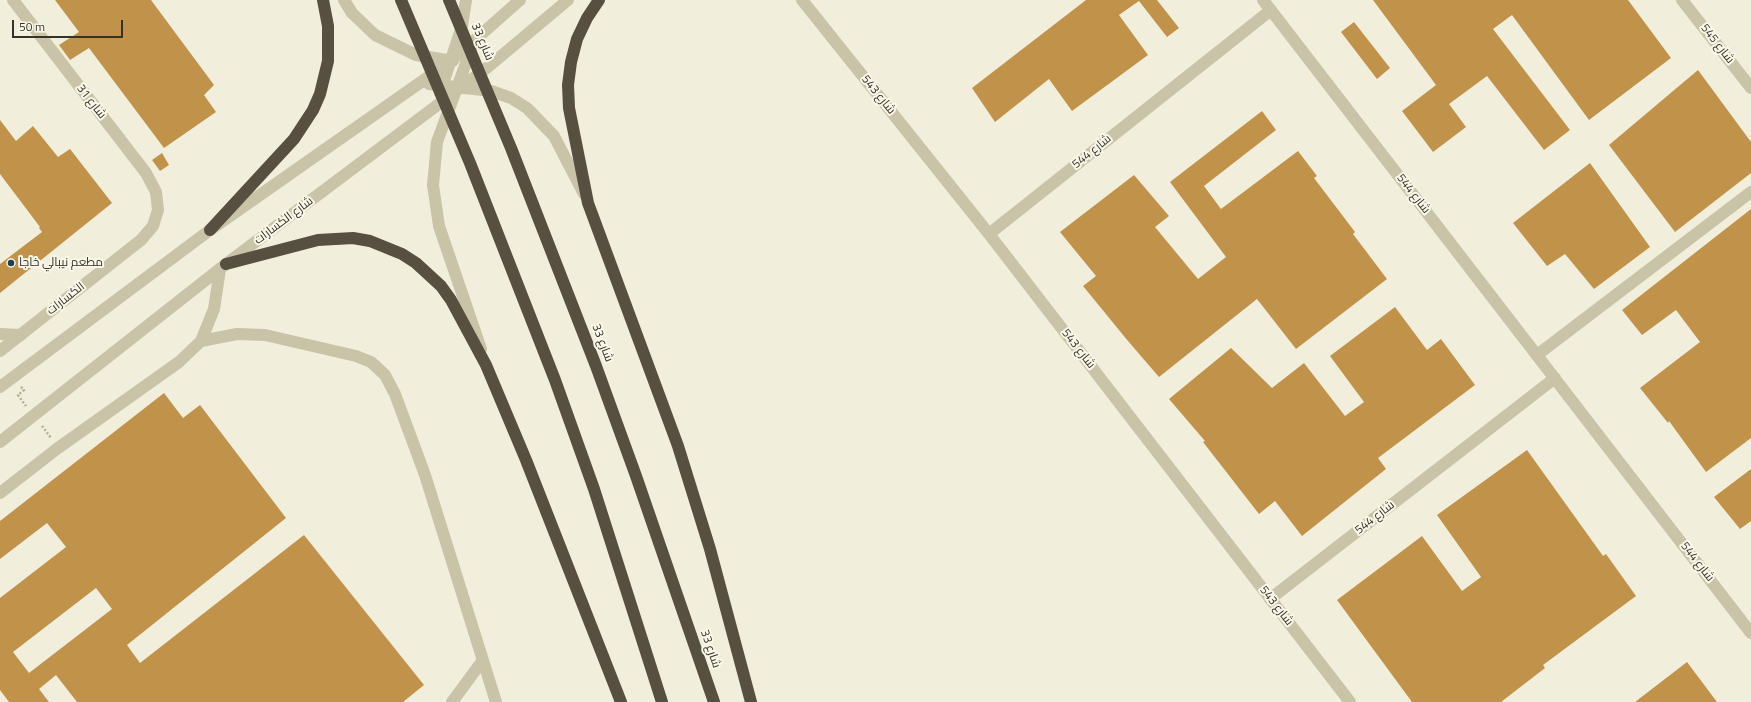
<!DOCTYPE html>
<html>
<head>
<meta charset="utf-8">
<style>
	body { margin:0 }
	#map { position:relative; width:1751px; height:702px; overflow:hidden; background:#f1efdc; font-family:"Titillium Web",sans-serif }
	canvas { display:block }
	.scale { position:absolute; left:12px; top:20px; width:111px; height:18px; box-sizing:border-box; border:2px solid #363228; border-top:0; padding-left:5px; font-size:12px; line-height:14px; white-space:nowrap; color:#363228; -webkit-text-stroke:3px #f9f7e8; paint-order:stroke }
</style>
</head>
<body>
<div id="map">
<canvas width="1751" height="702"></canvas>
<div class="scale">50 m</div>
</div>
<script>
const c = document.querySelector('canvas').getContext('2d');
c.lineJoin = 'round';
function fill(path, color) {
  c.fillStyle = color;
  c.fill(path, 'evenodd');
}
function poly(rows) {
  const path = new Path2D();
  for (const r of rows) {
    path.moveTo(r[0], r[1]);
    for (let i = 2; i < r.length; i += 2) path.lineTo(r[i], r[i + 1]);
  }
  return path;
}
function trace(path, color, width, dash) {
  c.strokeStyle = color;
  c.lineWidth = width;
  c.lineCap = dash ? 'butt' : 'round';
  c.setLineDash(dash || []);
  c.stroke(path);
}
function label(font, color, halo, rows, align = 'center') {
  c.font = font + ' "Titillium Web",Cairo,sans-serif';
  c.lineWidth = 4;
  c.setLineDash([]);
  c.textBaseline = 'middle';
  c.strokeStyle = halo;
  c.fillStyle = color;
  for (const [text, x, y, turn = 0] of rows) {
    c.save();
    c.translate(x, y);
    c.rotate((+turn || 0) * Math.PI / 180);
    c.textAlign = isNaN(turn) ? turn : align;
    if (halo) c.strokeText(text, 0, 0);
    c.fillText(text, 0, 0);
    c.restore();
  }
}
const building = poly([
	[55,0,151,0,214,85,204,95,216,112,164,148,89,48,70,60,59,45,79,32],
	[1086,0,1157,0,1179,28,1167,37,1139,1,1119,15,1148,55,1072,111,1049,79,995,122,972,88],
	[1373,0,1628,0,1671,58,1589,120,1512,15,1493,29,1570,130,1544,150,1487,76,1449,104,1466,127,1433,152,1402,111,1436,85],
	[1354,22,1390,68,1377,79,1341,32],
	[1698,70,1751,142,1751,173,1675,232,1609,145],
	[1262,111,1276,130,1204,186,1221,209,1298,151,1317,176,1314,178,1355,232,1353,234,1387,279,1296,349,1257,299,1159,377,1128,341,1083,286,1096,276,1060,232,1134,175,1169,216,1155,227,1198,279,1226,257,1170,182],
	[0,120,16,141,33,126,58,157,70,149,112,203,0,293,0,264,42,232,39,228,40,227,0,174],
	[162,153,169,165,160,171,152,160],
	[1590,163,1650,247,1594,289,1565,254,1547,266,1513,223],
	[1751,209,1751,438,1706,472,1669,421,1668,423,1640,388,1700,342,1676,310,1642,335,1622,310],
	[1395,307,1427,350,1441,339,1475,385,1378,458,1386,469,1302,536,1275,501,1259,514,1203,442,1205,441,1169,399,1231,348,1272,388,1304,363,1345,416,1364,402,1330,356],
	[164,393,183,418,200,405,286,518,127,645,140,663,304,535,424,685,403,702,77,702,56,675,39,689,49,702,9,702,0,690,0,598,66,547,47,523,0,559,0,521],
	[96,588,112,609,29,673,13,652],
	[1527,450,1603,556,1606,554,1636,596,1543,665,1545,668,1501,702,1412,702,1337,600,1422,536,1462,591,1481,577,1437,515],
	[1751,469,1751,521,1740,529,1714,497],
	[1687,662,1717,702,1635,702]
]);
const path = poly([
	[21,387,24,390,18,395,26,406],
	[42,426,51,438]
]);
const minor = poly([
	[344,0,352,13,375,35,416,55,453,61],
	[802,0,989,234,1350,702],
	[1263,0,1751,633],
	[1682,0,1751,88],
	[473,44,437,142,433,185,439,226,481,349],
	[429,84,491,91,511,98,527,108,554,136,584,194],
	[440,93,462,26,466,0],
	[989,234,1271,10],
	[0,334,21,335],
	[201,341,237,334,265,335,356,356,371,362,385,375,395,394,425,475,496,702],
	[0,351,141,240,153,226,158,210,156,192,146,173,13,0],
	[1537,355,1751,192],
	[0,387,210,230,451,61,520,0],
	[0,442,226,264,488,67,568,0],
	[0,493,58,448,179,362,201,341,214,309,220,269],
	[1270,599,1555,378],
	[452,702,483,660]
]);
const highway = poly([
	[401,0,470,163,555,380,594,489,662,702],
	[449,0,511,148,596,366,636,476,714,702],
	[599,0,587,18,577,39,571,62,568,85,569,108,588,203,678,446,710,549,751,702],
	[210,230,294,139,313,110,320,94,328,61,328,26,323,0],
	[226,264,318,240,353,238,370,241,402,254,416,263,441,286,451,300,486,365,526,460,621,702]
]);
const markers = [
	[11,263,4,"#1f3e56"]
];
const streetNames = [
	["شارع 33",482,42,67],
	["شارع 545",1717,44,52],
	["شارع 543",878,95,51],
	["شارع 31",91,102,52],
	["شارع 544",1092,152,-39],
	["شارع 544",1413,194,52],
	["شارع الكسارات",284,221,-37],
	["الكسارات",66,299,-38],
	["شارع 33",602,343,69],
	["شارع 543",1078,349,52],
	["شارع 544",1375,518,-38],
	["شارع 544",1697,562,52],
	["شارع 543",1276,606,52],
	["شارع 33",710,649,71]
];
const poiNames = [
	["مطعم نيبالي خاجا",19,263]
];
fill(building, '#c1924a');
trace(path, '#b5ae93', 2.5, [2, 2]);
trace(minor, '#c9c3a8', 12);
trace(highway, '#574f40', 12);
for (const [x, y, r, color] of markers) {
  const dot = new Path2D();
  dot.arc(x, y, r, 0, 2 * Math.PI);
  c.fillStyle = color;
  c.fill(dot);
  trace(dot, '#f9f7e8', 1.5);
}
label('12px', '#363228', '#f9f7e8', streetNames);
label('12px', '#363228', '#f9f7e8', poiNames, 'left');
</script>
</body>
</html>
